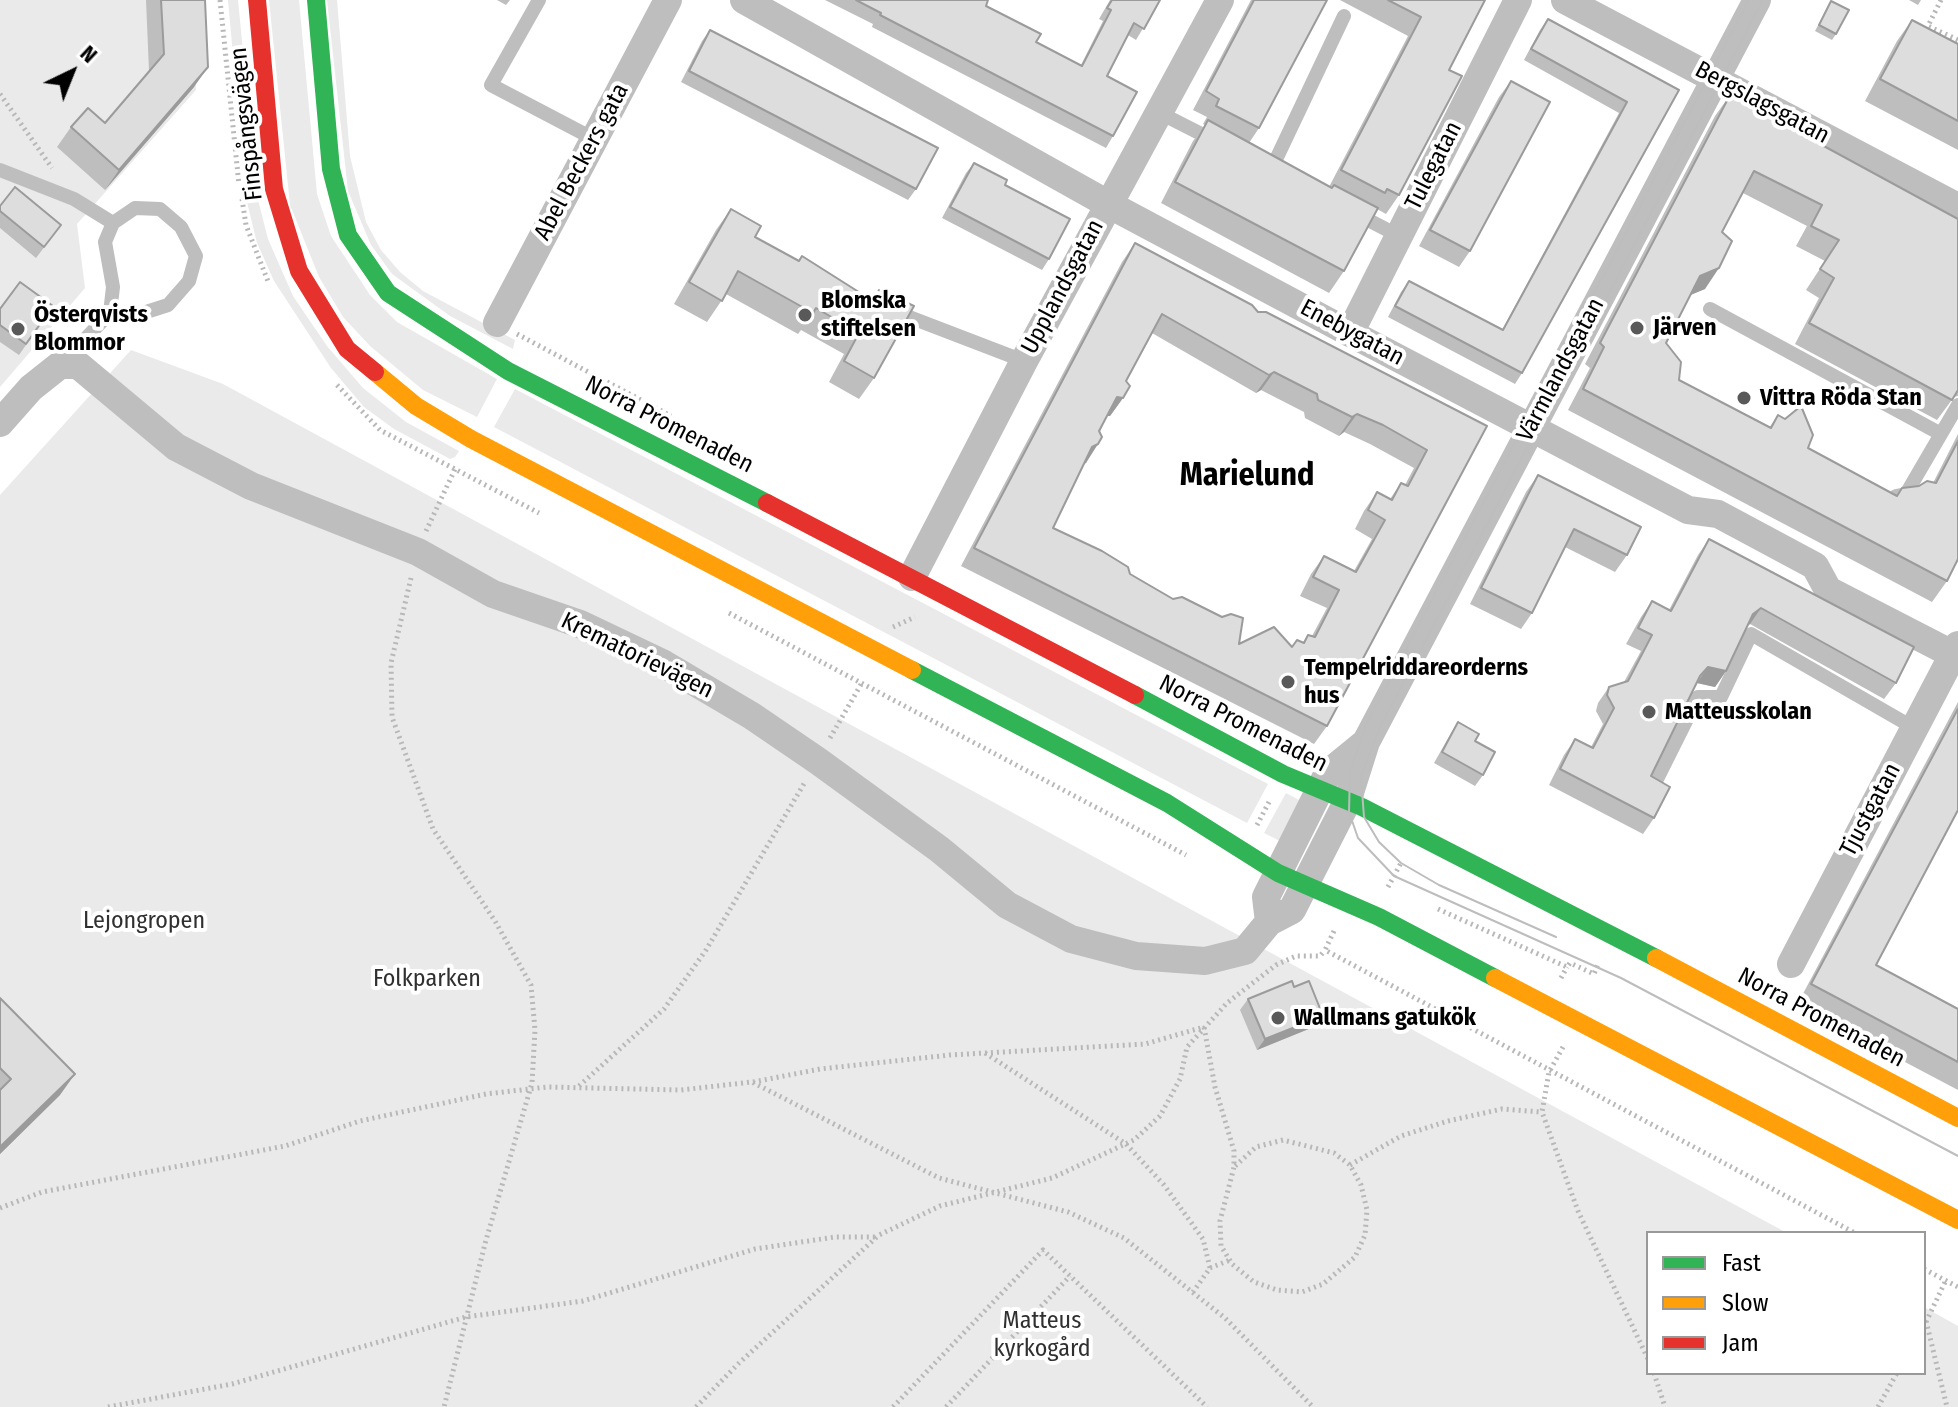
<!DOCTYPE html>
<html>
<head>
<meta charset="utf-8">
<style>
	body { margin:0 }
	#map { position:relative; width:1958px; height:1407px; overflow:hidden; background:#fff; font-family:"Fira Sans Condensed",sans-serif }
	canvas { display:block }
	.legend { position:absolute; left:1646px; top:1231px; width:280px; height:144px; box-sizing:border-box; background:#fff; border:2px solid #999; margin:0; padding:10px 14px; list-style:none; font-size:24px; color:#000 }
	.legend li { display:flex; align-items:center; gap:16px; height:40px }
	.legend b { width:40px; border:2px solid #999 }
	.north { position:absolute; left:32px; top:32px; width:80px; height:80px; -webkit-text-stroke:6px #fff; paint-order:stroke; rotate:43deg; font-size:22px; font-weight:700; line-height:32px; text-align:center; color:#000 }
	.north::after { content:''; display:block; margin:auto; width:28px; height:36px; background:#000; clip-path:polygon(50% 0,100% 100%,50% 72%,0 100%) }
</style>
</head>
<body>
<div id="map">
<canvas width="1958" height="1407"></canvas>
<ul class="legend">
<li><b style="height:10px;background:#30b455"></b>Fast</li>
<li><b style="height:10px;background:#ff9f0a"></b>Slow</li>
<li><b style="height:10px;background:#e5322d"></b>Jam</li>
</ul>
<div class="north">N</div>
</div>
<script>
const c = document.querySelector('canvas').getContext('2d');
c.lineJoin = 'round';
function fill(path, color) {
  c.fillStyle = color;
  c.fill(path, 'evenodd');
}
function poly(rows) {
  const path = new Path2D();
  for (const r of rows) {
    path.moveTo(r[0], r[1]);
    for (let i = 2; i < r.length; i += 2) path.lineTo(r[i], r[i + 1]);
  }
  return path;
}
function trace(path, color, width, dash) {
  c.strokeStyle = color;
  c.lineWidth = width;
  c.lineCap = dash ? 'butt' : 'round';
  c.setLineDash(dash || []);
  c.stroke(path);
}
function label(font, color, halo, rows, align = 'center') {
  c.font = font + ' "Fira Sans Condensed",sans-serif';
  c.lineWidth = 8;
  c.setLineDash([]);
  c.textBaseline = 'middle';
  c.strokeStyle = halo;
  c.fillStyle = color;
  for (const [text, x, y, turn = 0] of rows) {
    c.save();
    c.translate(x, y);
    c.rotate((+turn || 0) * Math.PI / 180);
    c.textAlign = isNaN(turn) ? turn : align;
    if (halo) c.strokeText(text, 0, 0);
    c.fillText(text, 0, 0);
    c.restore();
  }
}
const green = poly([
	[0,0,192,0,196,90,77,224,85,288,0,387],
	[228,0,238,0,257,196,268,239,293,296,327,346,363,388,406,422,459,451,455,457,450,459,394,429,364,407,331,368,274,281,257,243,246,198],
	[269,0,299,0,317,194,331,236,370,295,397,322,497,379,477,417,423,390,370,346,343,317,319,277,290,205],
	[327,0,337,0,350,156,366,222,381,250,400,272,423,291,515,340,513,349,450,316,392,274,371,245,348,191],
	[131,350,223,384,1787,1233,1648,1233,1648,1373,1924,1373,1924,1307,1958,1326,1958,1407,0,1407,0,495],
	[515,389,1268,784,1247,823,494,427],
	[1286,793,1299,800,1280,841,1264,833]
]);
const path = poly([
	[220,0,239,185],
	[1941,0,1928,26,1958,40],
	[0,94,52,168],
	[242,199,246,225,269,284],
	[517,334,671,416],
	[337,385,380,430,539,513],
	[426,531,456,467],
	[411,578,391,663,392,717,433,829,495,921,531,985,535,1030,532,1083,486,1240,444,1407],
	[729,613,1186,855],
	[893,627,915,617],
	[830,738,863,681],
	[1257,825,1269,802],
	[1388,887,1402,861],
	[1438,909,1567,967,1570,963,1594,974,1599,962],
	[1334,931,1325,950,1855,1233],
	[1561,978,1567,967],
	[1563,1047,1549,1072,1542,1112,1578,1211,1648,1359],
	[985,1053,1126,1144,1164,1185,1203,1239,1210,1268,1193,1292],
	[753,1082,820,1069,950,1055,1145,1044,1204,1027,1215,1087,1234,1151,1234,1167,1220,1221,1221,1246,1232,1264,1254,1282,1277,1290,1302,1292,1323,1284,1355,1257,1365,1235,1367,1210,1361,1185,1350,1165,1334,1153,1283,1140,1256,1147,1234,1167],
	[579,1086,664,1009,706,950,805,782],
	[1350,1165,1401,1136,1448,1121,1502,1109,1541,1112],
	[0,1208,42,1192,285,1146,360,1121,486,1094,547,1087,681,1090,752,1082,939,1178,1068,1212,1124,1238,1225,1318,1313,1407],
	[1210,1268,1230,1260],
	[1924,1269,1958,1287],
	[1926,1321,1947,1407],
	[1926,1322,1946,1280],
	[1654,1373,1665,1407],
	[108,1407,232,1384,466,1317,583,1301,755,1249,835,1237,876,1237],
	[696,1407,738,1364,879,1235,940,1206,1052,1178,1134,1140,1160,1116,1180,1079,1187,1047,1227,1003,1276,965,1296,956,1320,956,1325,950],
	[893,1407,1043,1250,1207,1407],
	[946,1407,1070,1276],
	[1878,1407,1897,1373]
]);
const lane = poly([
	[539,0,491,85,594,139],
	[1158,112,1215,141],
	[1266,167,1271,170,1344,16],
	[0,170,74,199,113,223],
	[1353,212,1399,236],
	[1710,309,1941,434,1958,405],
	[891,310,1024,361],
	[62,363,110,313,140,314,168,305,189,281,196,256,181,227,160,209,135,208,113,223,105,242,113,287,110,313],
	[1896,496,1906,494,1941,434],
	[1655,783,1698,697,1721,697,1751,634,1914,728]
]);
const street = poly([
	[744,0,1108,204,1350,333,1688,510,1718,514,1815,566,1828,590,1958,657],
	[1565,0,1958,207],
	[497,323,668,0],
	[1350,333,1518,0],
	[0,423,31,388,60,365,78,365,176,447,251,486,418,552,493,594,580,624,664,664,752,716,818,761,939,849,1007,905,1071,939,1136,956,1205,961,1245,951,1269,922,1292,910,1347,802,1366,742,1757,0],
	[912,577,1024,361,1220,0],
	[1269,922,1266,897,1328,773,1366,742],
	[1791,964,1958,645]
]);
const fast = poly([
	[316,0,331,169,348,235,388,293,508,371,767,503],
	[912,670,1167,803,1278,873,1379,917,1495,978],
	[1135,695,1283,774,1362,807,1656,958]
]);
const slow = poly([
	[375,372,416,406,471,439,912,670],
	[1656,958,1958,1118],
	[1495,978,1958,1220]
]);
const jam = poly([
	[257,0,274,189,299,271,347,349,375,372],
	[767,503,1135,695]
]);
const tram = poly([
	[1749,0,1367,723,1350,771,1349,812,1358,838,1394,876,1621,978,1958,1156],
	[1556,937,1439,885,1401,863,1379,842,1364,817,1361,777,1379,729,1763,0]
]);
const wall = poly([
	[146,0,205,0,194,87,105,190,57,147,71,127,105,123,149,71],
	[497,0,510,0,506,5],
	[825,0,988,0,986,6,1036,42,1081,65,1103,21,1099,19,1110,0,1160,0,1136,40,1128,35,1107,76,1113,136,1106,148,872,27,873,24],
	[1251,0,1327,0,1259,128,1249,143,1329,187,1408,36,1340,0,1485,0,1449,70,1399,195,1386,214,1377,209,1344,271,1329,293,1161,203,1193,141,1205,125,1203,124,1207,117,1193,110],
	[1909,0,1921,0,1918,5],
	[1831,1,1836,34,1832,40,1815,31],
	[1548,19,1679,90,1522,373,1515,384,1388,317,1401,292,1409,281,1502,330,1619,113,1524,60,1540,30],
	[1912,20,1958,44,1958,150,1865,101,1897,41],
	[710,30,916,189,908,200,681,82,702,41],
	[1511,81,1470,251,1459,267,1419,246,1499,97],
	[1730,95,1958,219,1958,396,1954,397,1937,420,1795,344,1819,298,1806,290,1825,261,1796,246,1807,226,1743,193,1722,232,1705,289,1691,294,1666,343,1679,380,1769,428,1778,415,1808,448,1896,495,1919,486,1933,483,1958,434,1958,559,1947,581,1932,602,1568,410,1590,368,1585,364,1715,116],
	[974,163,1005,185,1049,259,1042,270,942,218,966,173],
	[0,206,61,225,36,258,0,228],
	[731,209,755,237,798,261,802,256,872,300,879,290,874,378,859,399,829,382,844,354,801,330,798,334,726,294,707,322,674,304,716,230],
	[1135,243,1258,312,1487,426,1327,726,1314,744,961,566,1122,262],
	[1152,333,1256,393,1261,390,1304,412,1305,418,1339,436,1344,432,1370,444,1414,468,1405,485,1401,483,1390,499,1377,492,1364,511,1355,529,1372,539,1354,571,1324,556,1311,574,1300,596,1327,608,1312,636,1308,635,1303,642,1292,647,1239,644,1130,574,1053,528,1084,464,1086,463,1107,416,1110,416,1123,398,1126,381],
	[53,306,19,355,0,342,0,309],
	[1538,475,1627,555,1615,572,1565,547,1532,613,1521,629,1470,604,1526,492],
	[1709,539,1896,683,1884,699,1750,624,1747,626,1726,671,1715,687,1697,683,1651,776,1654,818,1643,834,1549,785,1564,755,1575,739,1591,747,1603,724,1596,711,1598,703,1609,687,1624,682,1641,651,1626,644,1641,617,1652,601,1669,610,1698,555],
	[1958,702,1958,810,1876,965,1958,1009,1958,1090,1797,1005],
	[1458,722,1475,741,1483,775,1475,786,1434,763,1451,733],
	[1294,987,1323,1016,1316,1026,1257,1050,1240,1010,1248,999],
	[0,998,60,1095,0,1154]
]);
const shadedWall = poly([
	[208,67,194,87,105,190,119,170],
	[1719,268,1705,289,1686,297,1700,276],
	[1274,372,1261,390,1256,393,1269,375],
	[1117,397,1123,398,1110,416,1104,416],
	[1357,414,1344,432,1339,436,1352,417],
	[1098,444,1086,463,1079,465,1092,447],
	[1761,608,1750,624,1742,630,1753,614],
	[1708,667,1726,671,1715,687,1697,683],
	[1323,1016,1316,1026,1257,1050,1265,1039],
	[75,1074,60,1095,0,1154,0,1147]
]);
const building = poly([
	[161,0,205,0,208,67,119,170,71,127,88,108,105,123,164,54,161,0],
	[856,0,988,0,986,6,1041,34,1036,42,1082,66,1111,10,1107,8,1112,0,1160,0,1144,29,1134,23,1107,76,1137,92,1113,136,880,15,881,13,856,0],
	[1254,0,1327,0,1259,128,1216,106,1219,99,1206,91,1254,0],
	[1388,0,1485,0,1449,70,1462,76,1399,195,1387,189,1385,193,1341,170,1421,17,1388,0],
	[1831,1,1849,10,1836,34,1819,25,1831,1],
	[1548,19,1679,90,1522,373,1395,306,1409,281,1503,330,1627,102,1531,49,1548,19],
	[1912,20,1958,44,1958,121,1880,79,1912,20],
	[710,30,938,148,916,189,689,71,710,30],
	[1511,81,1550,102,1470,251,1430,230,1511,81],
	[1730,95,1958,219,1958,390,1952,400,1809,323,1834,278,1820,269,1839,240,1811,226,1822,205,1754,171,1722,232,1732,241,1719,268,1700,276,1666,343,1681,362,1679,380,1771,428,1778,415,1785,419,1801,406,1813,435,1808,448,1897,496,1902,488,1919,486,1927,481,1936,483,1958,441,1958,559,1947,581,1583,389,1604,347,1600,343,1730,95],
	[1208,120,1332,188,1334,185,1378,208,1344,271,1175,182,1208,120],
	[974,163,1007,180,1005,185,1070,219,1049,259,950,207,974,163],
	[15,187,61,225,44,247,0,211,0,206,15,187],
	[731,209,761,226,755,237,799,261,802,256,873,301,879,290,914,306,874,378,844,361,859,333,816,308,813,313,738,271,722,301,689,282,731,209],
	[1135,243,1252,305,1258,312,1266,312,1487,426,1327,726,974,548,1135,243],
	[1162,314,1269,375,1274,372,1317,394,1318,400,1352,417,1357,414,1383,425,1427,450,1408,486,1401,483,1392,500,1377,492,1368,510,1385,520,1356,572,1324,556,1313,577,1339,590,1315,637,1308,635,1304,643,1297,640,1292,647,1274,627,1239,644,1243,618,1231,614,1222,617,1182,597,1173,599,1130,574,1128,567,1102,551,1053,528,1092,447,1098,444,1102,437,1099,431,1117,397,1123,398,1130,386,1126,381,1162,314],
	[20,282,53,306,26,344,0,325,0,309,20,282],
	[1538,475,1641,527,1627,555,1574,529,1532,613,1481,588,1538,475],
	[1709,539,1914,647,1896,683,1761,608,1753,614,1726,671,1708,667,1700,676,1651,776,1670,787,1654,818,1560,769,1575,739,1593,748,1614,708,1607,695,1609,687,1628,681,1652,635,1638,628,1652,601,1671,611,1709,539],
	[1958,709,1958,810,1876,965,1958,1009,1958,1062,1811,984,1958,709],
	[1458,722,1479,734,1475,741,1495,752,1483,775,1442,752,1458,722],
	[1292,981,1294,987,1309,981,1323,1016,1265,1039,1248,999,1292,981],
	[0,998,75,1074,0,1147,0,1090,11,1079,0,1068,0,998]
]);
const markers = [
	[805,315,8,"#595959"],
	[1637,328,8,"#595959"],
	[18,329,8,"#595959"],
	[1744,398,8,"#595959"],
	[1288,682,8,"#595959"],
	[1649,712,8,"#595959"],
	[1278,1018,8,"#595959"]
];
const streetNames = [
	["Bergslagsgatan",1762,103,28],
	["Finspångsvägen",247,124,-96],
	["Abel Beckers gata",582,162,-62],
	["Tulegatan",1434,166,-63],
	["Upplandsgatan",1063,287,-62],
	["Enebygatan",1352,333,28],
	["Värmlandsgatan",1561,370,-62],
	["Norra Promenaden",669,425,27],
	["Krematorievägen",637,656,26],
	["Norra Promenaden",1243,724,27],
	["Tjustgatan",1871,810,-62],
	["Norra Promenaden",1821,1018,28]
];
const poiNames = [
	["Blomska",821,301],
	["stiftelsen",821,329],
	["Österqvists",34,315],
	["Blommor",34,343],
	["Järven",1653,328],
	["Vittra Röda Stan",1760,398],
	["Tempelriddareorderns",1304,668],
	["hus",1304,696],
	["Matteusskolan",1665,712],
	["Wallmans gatukök",1294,1018]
];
const parkNames = [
	["Lejongropen",144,921],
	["Folkparken",427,979],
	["Matteus",1042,1321],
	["kyrkogård",1042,1349]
];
const districtNames = [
	["Marielund",1247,476]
];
fill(green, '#eaeaea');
trace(path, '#b8b8b8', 5, [2, 4]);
trace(lane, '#bebebe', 14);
trace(street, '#bebebe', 28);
trace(fast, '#30b455', 18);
trace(slow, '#ff9f0a', 18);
trace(jam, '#e5322d', 18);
trace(tram, '#bdbdbd', 2);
fill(wall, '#bebebe');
fill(shadedWall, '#9b9b9b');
fill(building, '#ddd');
trace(building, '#9b9b9b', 2);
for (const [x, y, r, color] of markers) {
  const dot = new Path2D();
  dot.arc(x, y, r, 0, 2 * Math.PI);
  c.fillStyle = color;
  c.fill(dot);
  trace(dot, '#fff', 3);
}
label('24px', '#000', '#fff', streetNames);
label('bold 24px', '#000', '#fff', poiNames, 'left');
label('24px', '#303030', '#fff', parkNames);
label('bold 32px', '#000', '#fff', districtNames);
</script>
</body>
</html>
